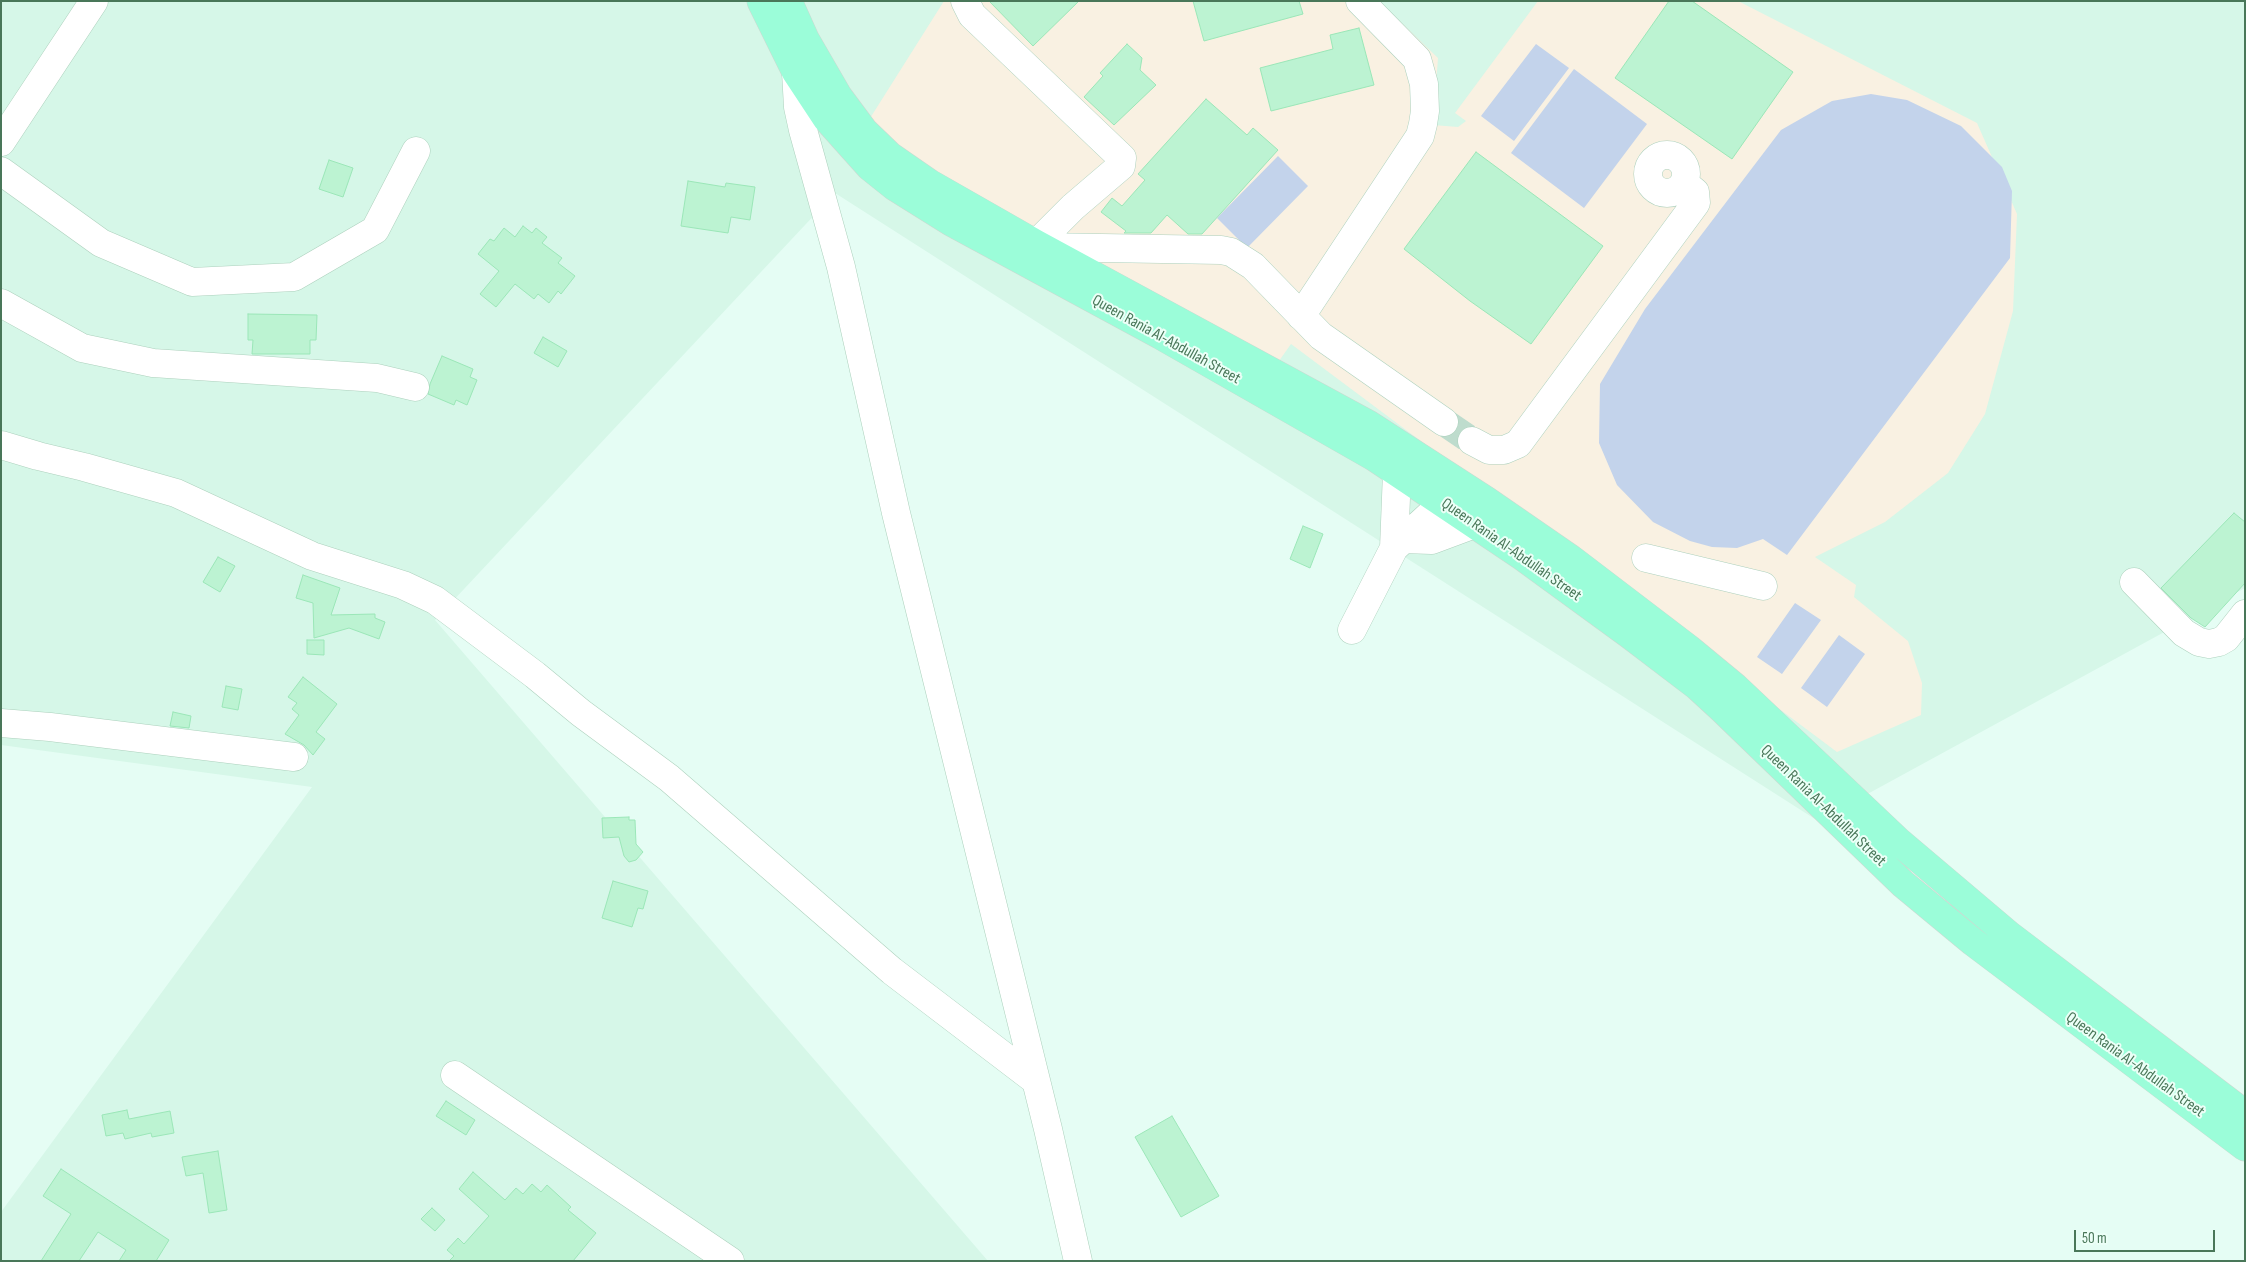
<!DOCTYPE html>
<html>
<head>
<meta charset="utf-8">
<style>
	body { margin:0 }
	#map { position:relative; width:2246px; height:1262px; overflow:hidden; background:#e5fdf4; font-family:"Sofia Sans Condensed",sans-serif }
	canvas { display:block }
	.frame { position:absolute; inset:0; border:2px solid #497759; pointer-events:none }
	.scale { position:absolute; left:2074px; top:1230px; width:141px; height:22px; box-sizing:border-box; border:2px solid #497759; border-top:0; padding-left:6px; font-size:15px; line-height:18px; white-space:nowrap; color:#497759; -webkit-text-stroke:4px #ecfff7; paint-order:stroke }
</style>
</head>
<body>
<div id="map">
<canvas width="2246" height="1262"></canvas>
<div class="frame"></div>
<div class="scale">50 m</div>
</div>
<script>
const c = document.querySelector('canvas').getContext('2d');
c.lineJoin = 'round';
function fill(path, color) {
  c.fillStyle = color;
  c.fill(path, 'evenodd');
}
function poly(rows) {
  const path = new Path2D();
  for (const r of rows) {
    if (r.length === 3) {
      path.moveTo(r[0] + r[2], r[1]);
      path.arc(r[0], r[1], r[2], 0, 2 * Math.PI);
      continue;
    }
    path.moveTo(r[0], r[1]);
    for (let i = 2; i < r.length; i += 2) path.lineTo(r[i], r[i + 1]);
  }
  return path;
}
function trace(path, color, width, dash) {
  c.strokeStyle = color;
  c.lineWidth = width;
  c.lineCap = dash ? 'butt' : 'round';
  c.setLineDash(dash || []);
  c.stroke(path);
}
function label(font, color, halo, rows, align = 'center') {
  c.font = font + ' "Sofia Sans Condensed",sans-serif';
  c.lineWidth = 4;
  c.setLineDash([]);
  c.textBaseline = 'middle';
  c.strokeStyle = halo;
  c.fillStyle = color;
  for (const [text, x, y, turn = 0] of rows) {
    c.save();
    c.translate(x, y);
    c.rotate((+turn || 0) * Math.PI / 180);
    c.textAlign = isNaN(turn) ? turn : align;
    if (halo) c.strokeText(text, 0, 0);
    c.fillText(text, 0, 0);
    c.restore();
  }
}
const residential = poly([
	[1,1,2245,1,2245,588,1818,821,835,193,435,620,988,1261,1,1261,1,1212,312,787,1,745]
]);
const education = poly([
	[944,1,1379,1,1438,58,1433,125,1458,127,1466,121,1455,113,1538,1,1738,1,1977,123,2017,214,2013,311,1985,414,1948,473,1885,522,1815,557,1856,585,1854,597,1908,641,1922,683,1921,715,1837,752,1291,344,1274,368,884,152,867,123]
]);
const green = poly([
	[1536,44,1569,68,1514,141,1481,116],
	[1574,69,1647,124,1584,208,1511,153],
	[1871,94,1907,100,1961,126,2002,167,2012,191,2010,258,1787,555,1763,539,1737,548,1712,547,1690,541,1653,522,1617,485,1599,443,1600,384,1645,309,1781,130,1832,101],
	[1278,156,1308,186,1247,248,1217,218],
	[1795,603,1821,620,1782,674,1757,657],
	[1839,635,1865,654,1827,707,1801,688]
]);
const building = poly([
	[989,1,1079,1,1033,46,989,1],
	[1193,1,1299,1,1303,14,1204,41,1193,1],
	[1669,1,1692,1,1793,72,1732,159,1615,78,1669,1],
	[1359,28,1374,85,1271,111,1260,68,1333,49,1330,35,1359,28],
	[1127,44,1142,58,1140,70,1156,85,1114,125,1084,97,1103,76,1100,73,1127,44],
	[1206,99,1247,135,1253,128,1278,150,1202,234,1188,234,1167,215,1151,233,1124,233,1126,231,1101,212,1112,198,1122,206,1145,180,1138,174,1206,99],
	[1476,152,1603,246,1531,344,1470,301,1404,249,1476,152],
	[329,160,353,168,343,197,319,189,329,160],
	[688,181,725,187,726,183,755,187,750,220,731,217,728,233,681,226,688,181],
	[523,226,532,233,536,228,547,237,542,243,562,258,558,263,575,276,561,294,558,291,549,303,538,294,534,299,515,284,496,307,480,294,499,271,478,254,490,239,494,241,504,228,515,237,523,226],
	[248,314,317,315,316,340,310,340,310,354,252,354,253,340,248,340,248,314],
	[543,337,567,351,558,367,534,353,543,337],
	[442,356,473,369,470,377,477,380,467,405,456,400,454,405,428,394,430,384,442,356],
	[2234,513,2245,522,2245,583,2205,627,2191,618,2161,588,2234,513],
	[1303,526,1323,534,1310,568,1290,559,1303,526],
	[218,557,235,566,220,592,203,582,218,557],
	[303,575,340,588,331,615,375,614,375,618,385,622,379,639,349,628,314,638,313,603,296,598,303,575],
	[307,640,324,640,324,655,307,654,307,640],
	[303,677,337,704,316,732,325,739,313,755,304,745,285,734,299,715,292,709,297,703,288,697,303,677],
	[226,686,242,689,238,710,222,707,226,686],
	[173,712,191,716,189,728,170,726,173,712],
	[629,817,629,820,635,820,636,844,643,852,636,860,629,862,624,856,619,837,603,838,602,818,629,817],
	[613,881,648,891,643,909,638,908,632,927,602,918,613,881],
	[446,1101,475,1120,466,1135,436,1116,446,1101],
	[127,1110,129,1119,170,1111,174,1133,152,1137,151,1133,125,1139,123,1133,106,1136,102,1115,127,1110],
	[1172,1116,1219,1196,1181,1217,1135,1137,1172,1116],
	[218,1151,227,1210,209,1213,203,1173,186,1176,182,1157,218,1151],
	[61,1169,169,1240,156,1261,119,1261,126,1250,98,1232,79,1261,41,1261,71,1214,43,1196,61,1169],
	[473,1172,505,1200,516,1188,523,1194,532,1184,541,1192,547,1185,571,1207,568,1210,596,1233,573,1261,449,1261,454,1256,447,1250,458,1238,464,1244,489,1216,459,1189,473,1172],
	[432,1208,445,1220,435,1231,421,1219,432,1208]
]);
const minorTunnel = poly([
	[1444,422,1472,441]
]);
const minor = poly([
	[965,1,972,15,1122,158,1121,166,1073,207,1036,244],
	[796,72,798,107,803,130,841,267,896,513,1048,1129,1078,1261],
	[1,142,94,1],
	[1667,174,19],
	[1,171,101,243,192,282,294,277,375,230,416,151],
	[1042,247,1221,250,1231,252,1253,266,1321,336,1444,422],
	[1,303,82,348,153,363,377,378,415,387],
	[1301,316,1420,136,1423,124,1425,111,1424,84,1417,59,1360,1],
	[1472,441,1489,450,1504,450,1518,444,1696,203,1695,192,1684,183],
	[1,445,38,456,84,467,176,493,312,556,403,585,435,600,535,675,581,713,669,778,892,971,1035,1080],
	[1403,539,1432,540,1475,524],
	[1394,548,1397,472],
	[1646,558,1763,586],
	[2134,582,2184,633,2199,642,2209,644,2219,642,2226,638,2245,614],
	[1352,630,1394,548,1444,502],
	[1,723,50,727,294,757],
	[455,1075,730,1261]
]);
const major = poly([
	[761,1,796,72,827,119,870,167,895,187,951,222,1160,335,1374,457,1523,557,1630,635,1697,686,1722,709,1903,884,1973,942,2245,1147],
	[788,1,805,39,838,96,864,131,890,156,929,183,1036,244,1368,424,1487,501,1571,559,1689,649,1735,687,1898,841,2009,935,2245,1114]
]);
const streetNames = [
	["Queen Rania Al-Abdullah Street",1166,340,29],
	["Queen Rania Al-Abdullah Street",1511,550,35],
	["Queen Rania Al-Abdullah Street",1823,806,44],
	["Queen Rania Al-Abdullah Street",2135,1065,36]
];
fill(residential, '#d6f7e8');
fill(education, '#f9f1e2');
fill(green, '#c3d3eb');
fill(building, '#bcf3d2');
trace(building, '#9be7b8', 1);
trace(minorTunnel, '#bedccd', 28, [28, 14]);
trace(minor, '#add1bd', 29);
trace(major, '#ccd9d1', 29);
trace(minor, '#fff', 28);
trace(major, '#9bfdd9', 28);
label('16px', '#497759', '#ecfff7', streetNames);
</script>
</body>
</html>
